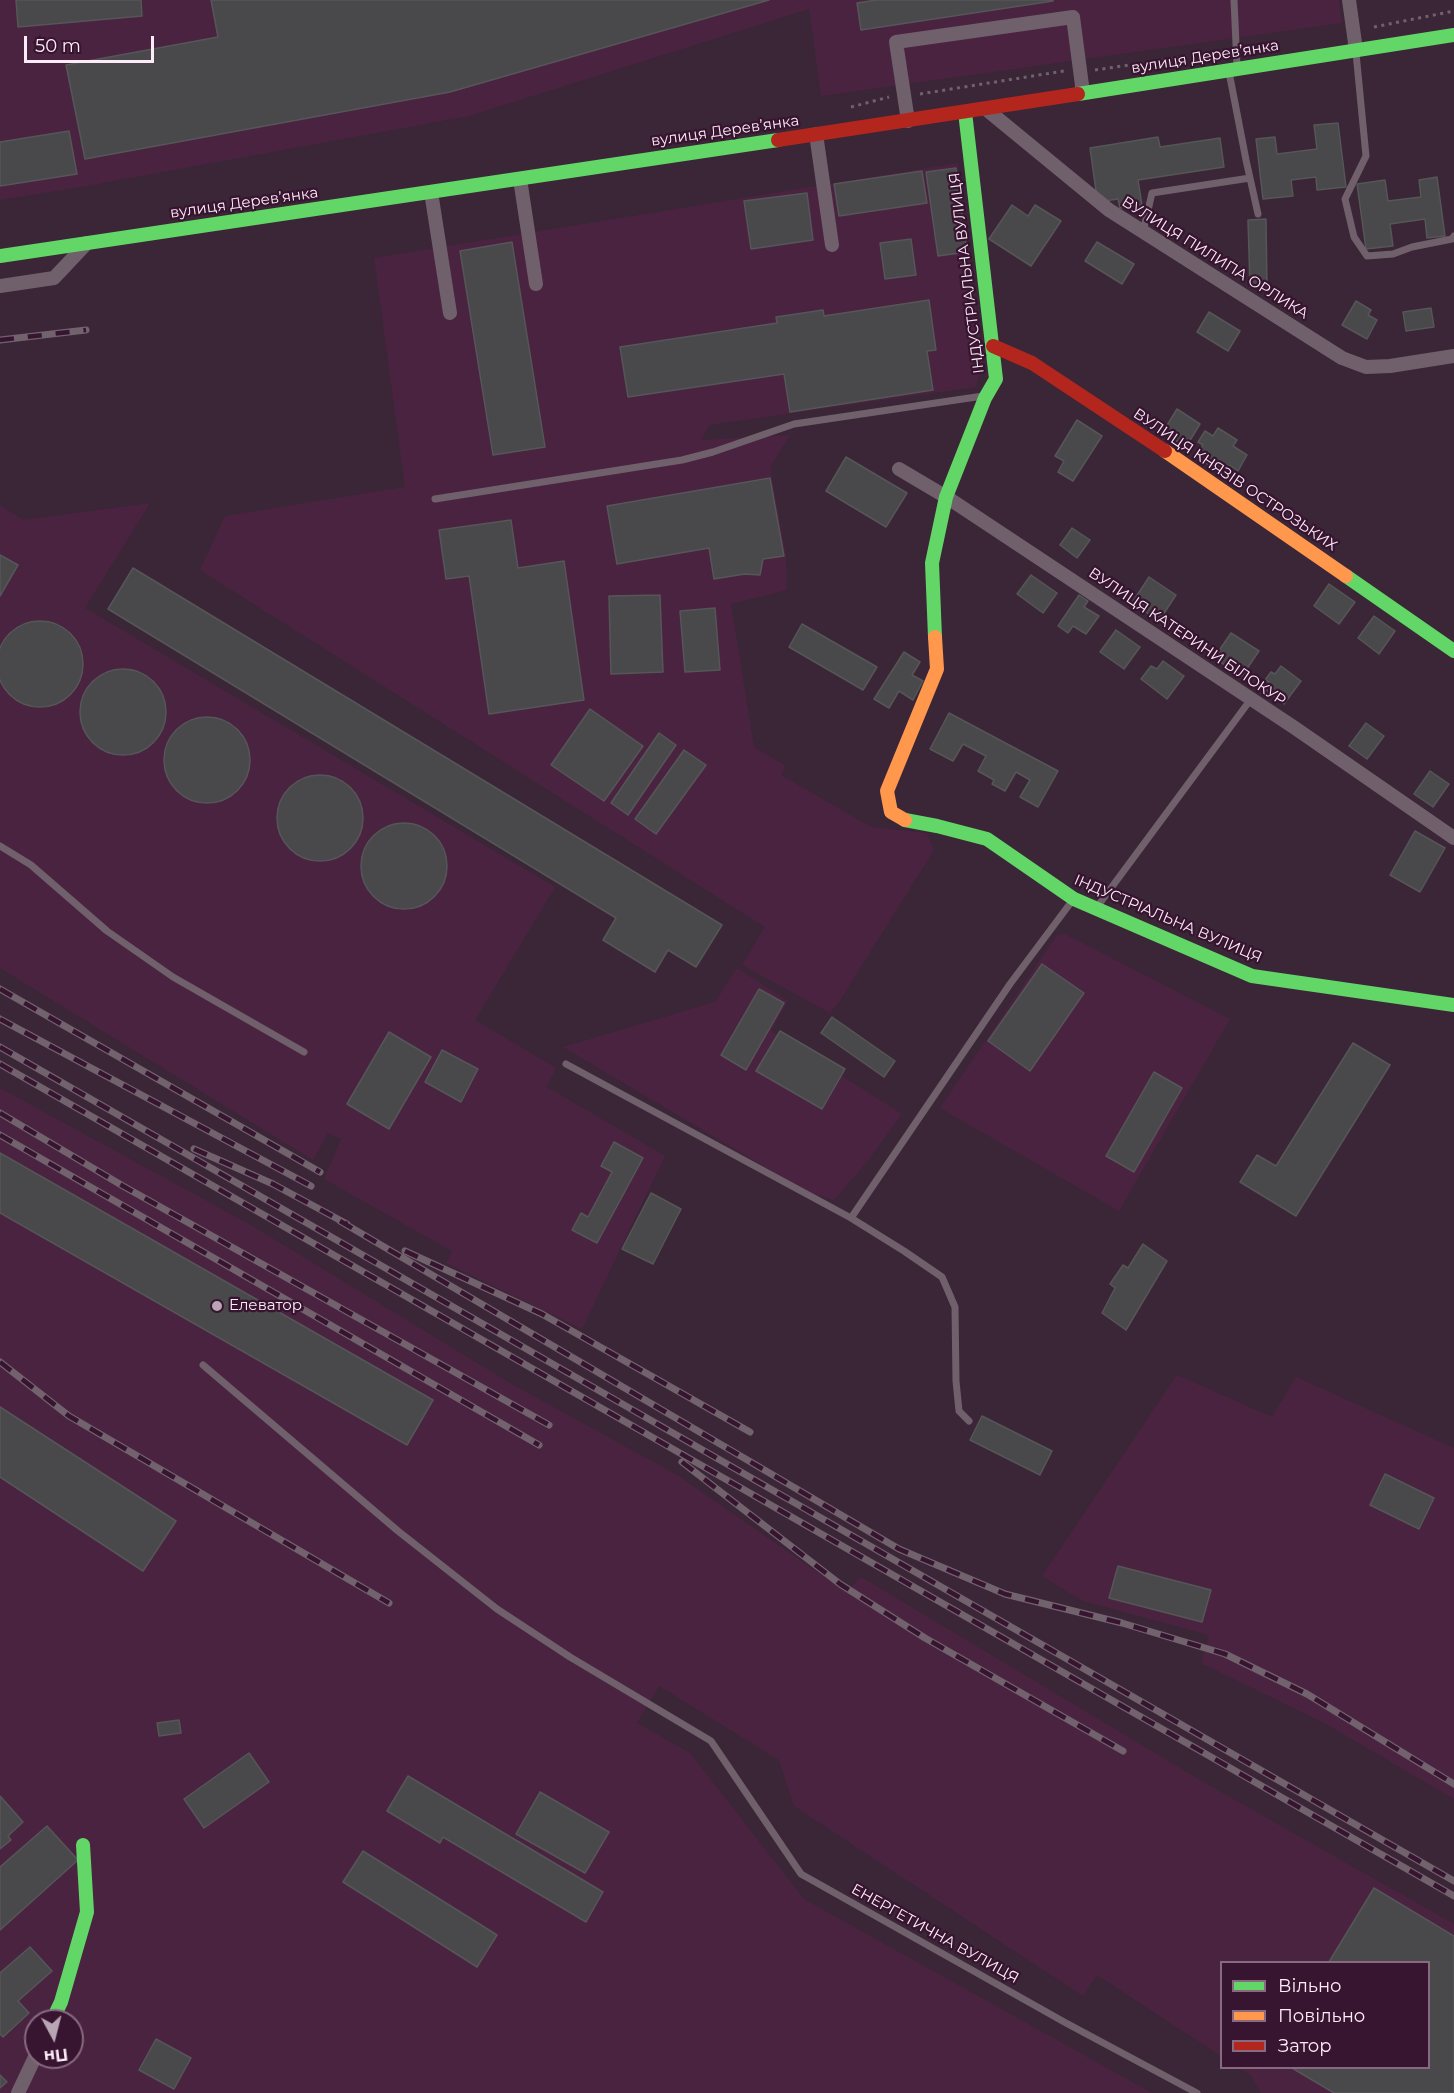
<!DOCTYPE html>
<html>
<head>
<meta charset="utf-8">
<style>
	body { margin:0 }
	#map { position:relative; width:1454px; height:2093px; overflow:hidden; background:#3a2636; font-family:Montserrat,sans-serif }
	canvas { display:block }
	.legend { position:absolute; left:1220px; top:1961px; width:210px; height:108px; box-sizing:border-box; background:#37142f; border:2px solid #876a7f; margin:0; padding:8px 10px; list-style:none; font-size:18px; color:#feebf8 }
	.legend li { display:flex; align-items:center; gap:12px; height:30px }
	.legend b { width:30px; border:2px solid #876a7f }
	.north { position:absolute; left:24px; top:2009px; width:60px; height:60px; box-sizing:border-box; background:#37142f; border:2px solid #876a7f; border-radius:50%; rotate:173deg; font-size:16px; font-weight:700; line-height:24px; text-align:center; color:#feebf8 }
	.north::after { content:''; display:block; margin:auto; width:21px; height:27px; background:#b9a6b4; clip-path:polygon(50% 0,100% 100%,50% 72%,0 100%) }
	.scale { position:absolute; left:24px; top:36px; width:130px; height:27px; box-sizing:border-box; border:3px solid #feebf8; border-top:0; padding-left:8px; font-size:18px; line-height:21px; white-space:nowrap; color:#feebf8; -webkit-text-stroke:4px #37142f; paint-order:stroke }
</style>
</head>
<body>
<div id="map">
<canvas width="1454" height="2093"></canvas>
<ul class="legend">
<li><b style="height:8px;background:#63d668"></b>Вільно</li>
<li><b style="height:8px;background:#ff974d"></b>Повільно</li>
<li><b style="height:8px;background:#b3261e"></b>Затор</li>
</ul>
<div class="north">Пн</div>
<div class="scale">50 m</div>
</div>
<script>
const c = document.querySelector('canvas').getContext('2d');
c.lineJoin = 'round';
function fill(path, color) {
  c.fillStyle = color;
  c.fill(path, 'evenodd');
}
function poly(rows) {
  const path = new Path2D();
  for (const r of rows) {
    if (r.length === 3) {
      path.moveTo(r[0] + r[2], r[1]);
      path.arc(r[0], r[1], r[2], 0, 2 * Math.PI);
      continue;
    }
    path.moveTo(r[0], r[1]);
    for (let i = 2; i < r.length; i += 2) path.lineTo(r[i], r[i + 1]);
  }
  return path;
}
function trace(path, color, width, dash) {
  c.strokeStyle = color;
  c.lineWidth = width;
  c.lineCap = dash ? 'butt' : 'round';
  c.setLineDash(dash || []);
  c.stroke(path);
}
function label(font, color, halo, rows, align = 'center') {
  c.font = font + ' Montserrat,sans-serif';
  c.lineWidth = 4.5;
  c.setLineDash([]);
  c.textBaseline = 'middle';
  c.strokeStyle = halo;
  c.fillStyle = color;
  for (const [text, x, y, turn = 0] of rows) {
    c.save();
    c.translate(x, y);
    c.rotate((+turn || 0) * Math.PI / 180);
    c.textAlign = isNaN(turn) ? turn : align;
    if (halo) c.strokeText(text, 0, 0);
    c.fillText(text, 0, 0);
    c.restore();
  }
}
const built = poly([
	[0,0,1339,0,1342,23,821,96,809,9,469,116,75,188,0,200],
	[958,163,983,364,976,387,709,425,701,440,790,435,770,467,786,555,787,590,731,604,754,747,786,766,781,775,871,827,927,833,934,850,839,1002,830,1013,742,965,765,927,200,570,225,516,405,487,374,258],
	[150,503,85,608,555,887,475,1020,556,1068,547,1087,665,1156,582,1329,446,1263,452,1251,324,1179,341,1139,328,1133,313,1160,0,968,0,505,23,520],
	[1065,934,1230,1019,1119,1211,940,1108,1057,935],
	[737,968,788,1001,771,1031,902,1114,867,1162,834,1200,809,1193,563,1047,715,1002],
	[0,1088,249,1224,510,1383,677,1475,846,1592,861,1577,1205,1783,1454,1924,1454,2093,1261,2093,1251,2075,1240,2068,1428,2068,1428,1962,1222,1962,1221,2056,1097,1975,1083,1996,794,1806,779,1760,659,1686,637,1723,690,1753,804,1899,1152,2093,0,2093],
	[36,2021,72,2021,72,2057,36,2057],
	[1177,1375,1272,1417,1296,1377,1454,1448,1454,1799,1326,1724,1201,1663,1209,1635,1083,1601,1042,1576]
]);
const building = poly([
	[16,0,141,0,142,16,18,27,16,0],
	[211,0,769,0,450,92,85,159,66,65,218,37,211,0],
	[876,0,1053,0,1053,1,861,30,857,3,876,0],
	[1338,123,1346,187,1317,190,1316,177,1291,180,1293,196,1263,199,1256,139,1275,137,1277,154,1317,149,1314,125,1338,123],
	[69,131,77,174,0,186,0,142,69,131],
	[1158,137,1160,147,1220,138,1224,167,1138,180,1142,205,1120,208,1118,199,1104,201,1096,191,1090,148,1158,137],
	[956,168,967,252,938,256,926,172,956,168],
	[922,171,927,203,839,216,834,184,922,171],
	[1437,177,1445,236,1427,238,1425,219,1390,224,1393,246,1366,249,1357,184,1385,180,1388,201,1421,197,1419,180,1437,177],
	[807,193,813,240,751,249,744,201,807,193],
	[1012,205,1028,216,1035,205,1061,221,1031,266,989,239,1012,205],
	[1266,219,1267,287,1250,287,1248,220,1266,219],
	[911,239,916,275,885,279,880,243,911,239],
	[512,242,545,447,493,455,460,251,512,242],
	[1097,242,1134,264,1122,284,1085,261,1097,242],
	[929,300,936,350,927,351,933,390,790,412,784,374,628,397,620,347,777,323,776,317,823,310,824,316,929,300],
	[1356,301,1371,310,1368,315,1377,320,1367,339,1342,325,1356,301],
	[1431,308,1434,327,1406,331,1403,312,1431,308],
	[1209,312,1240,331,1228,351,1197,332,1209,312],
	[1177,409,1200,424,1186,447,1163,432,1177,409],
	[1077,420,1102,436,1073,481,1058,472,1064,461,1055,456,1077,420],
	[1218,428,1237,440,1233,446,1247,455,1238,471,1229,465,1223,473,1196,457,1203,445,1198,442,1205,431,1213,436,1218,428],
	[846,457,907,493,886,527,826,491,846,457],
	[770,478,784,556,763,559,760,575,745,574,714,579,709,548,617,564,607,506,770,478],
	[511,520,518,568,564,561,584,700,489,714,469,576,446,579,439,530,511,520],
	[1072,528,1090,540,1077,558,1060,545,1072,528],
	[0,555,18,565,0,596,0,555],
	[133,568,722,925,696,967,668,950,655,972,603,940,616,918,108,609,133,568],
	[1031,575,1057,593,1043,613,1017,594,1031,575],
	[1149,577,1176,595,1159,621,1132,603,1149,577],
	[1329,584,1355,602,1339,624,1314,606,1329,584],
	[660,595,663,672,611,674,609,596,660,595],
	[1079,595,1088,601,1084,607,1099,616,1086,634,1073,626,1068,633,1058,626,1079,595],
	[715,608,720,670,685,672,680,611,715,608],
	[1374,616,1395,631,1379,654,1358,638,1374,616],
	[40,664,43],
	[802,624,877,667,863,690,789,647,802,624],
	[1116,630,1140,647,1124,669,1100,652,1116,630],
	[1231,633,1259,651,1242,676,1214,658,1231,633],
	[904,652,920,662,912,675,923,681,913,700,899,691,889,708,874,699,904,652],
	[1163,661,1184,676,1167,699,1141,679,1151,666,1157,669,1163,661],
	[1281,666,1301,681,1284,704,1264,689,1269,682,1265,680,1271,672,1275,674,1281,666],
	[123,712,43],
	[590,709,643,746,604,801,551,765,590,709],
	[949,713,1058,771,1038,807,1020,797,1030,780,1016,772,1005,791,992,784,994,780,978,771,986,756,963,744,953,761,930,749,949,713],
	[207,760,43],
	[1366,723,1384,736,1367,759,1349,746,1366,723],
	[659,733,676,745,628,815,611,803,659,733],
	[684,750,706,765,656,834,635,819,684,750],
	[1430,771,1449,784,1433,807,1414,794,1430,771],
	[320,818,43],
	[404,866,43],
	[1415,831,1445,848,1420,892,1390,875,1415,831],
	[1042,964,1084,993,1030,1071,988,1041,1042,964],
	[759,989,784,1003,746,1070,721,1055,759,989],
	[832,1017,895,1061,884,1077,821,1033,832,1017],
	[780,1031,845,1069,822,1109,756,1071,780,1031],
	[389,1032,431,1057,389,1129,347,1104,389,1032],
	[1353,1043,1390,1065,1296,1216,1240,1182,1257,1155,1276,1166,1353,1043],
	[442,1050,478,1069,461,1102,425,1082,442,1050],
	[1154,1072,1182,1088,1134,1172,1106,1156,1154,1072],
	[614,1142,643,1158,597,1243,572,1230,581,1213,588,1217,612,1172,601,1166,614,1142],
	[0,1153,433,1400,407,1445,0,1213,0,1153],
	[651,1193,681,1209,653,1264,622,1249,651,1193],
	[1143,1244,1167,1261,1126,1330,1102,1313,1115,1288,1110,1284,1123,1265,1128,1268,1143,1244],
	[0,1407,176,1521,143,1571,0,1477,0,1407],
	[982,1416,1052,1451,1040,1475,970,1440,982,1416],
	[1385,1474,1434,1498,1419,1529,1370,1505,1385,1474],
	[1118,1566,1211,1590,1202,1622,1109,1598,1118,1566],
	[179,1720,181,1733,159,1736,157,1723,179,1720],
	[249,1753,269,1782,204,1828,184,1799,249,1753],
	[408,1776,603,1892,586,1922,443,1837,440,1843,387,1811,408,1776],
	[540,1792,609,1832,585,1873,516,1834,540,1792],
	[0,1796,23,1822,8,1836,11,1840,0,1849,0,1796],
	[47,1826,78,1860,0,1930,0,1867,47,1826],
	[363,1851,497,1935,477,1967,343,1882,363,1851],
	[1374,1888,1454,1936,1454,2093,1334,2093,1292,2068,1428,2068,1428,1962,1329,1962,1374,1888],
	[30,1947,52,1971,18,2001,29,2013,3,2037,0,2034,0,1973,30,1947],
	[156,2039,191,2058,174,2089,139,2070,156,2039],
	[0,2075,7,2082,0,2088,0,2075]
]);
const path = poly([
	[1374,27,1454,11],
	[1095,70,1225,51],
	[920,94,1064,71],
	[851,107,889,97]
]);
const lane = poly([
	[1234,0,1237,66],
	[1356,53,1366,156,1345,199,1354,237,1367,256,1393,254,1412,247,1452,239,1454,236],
	[1229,72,1246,160,1258,214],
	[1143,232,1152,193,1250,178],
	[435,499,682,460,713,452,794,424,983,396],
	[0,846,31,865,107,931,173,977,304,1052],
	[1097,907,1251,699],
	[566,1064,851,1218],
	[203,1365,398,1531,497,1609,570,1657,711,1741,801,1874,1066,2023,1197,2093],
	[969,1421,959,1411,956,1381,955,1307,942,1277,904,1251,851,1218,1010,984,1072,901]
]);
const street = poly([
	[1349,0,1356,50],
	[986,109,1109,210,1342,358,1366,367,1390,366,1454,356],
	[908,121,896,42,1073,17,1083,93],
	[816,134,832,245],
	[520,179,536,284],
	[431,192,450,313],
	[0,286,54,278,87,243],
	[899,469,948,498,1295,728,1454,838],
	[18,2093,36,2055]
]);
const fast = poly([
	[1078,94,1454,35],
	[0,256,778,140],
	[1346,576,1454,651],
	[935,637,932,563,946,497,985,398,996,379,965,112],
	[905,820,937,826,987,839,1074,899,1252,976,1454,1005],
	[52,2021,61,2002,87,1912,83,1845]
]);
const slow = poly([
	[1165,451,1346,576],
	[905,820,891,812,887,791,937,669,935,637]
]);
const jam = poly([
	[778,140,1078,94],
	[993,346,1032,363,1165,451]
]);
const rail = poly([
	[0,340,86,330],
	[0,989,320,1172],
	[0,1019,311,1186],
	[0,1047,1454,1881],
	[0,1064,1454,1896],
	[0,1113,123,1186,549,1425],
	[0,1135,539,1445],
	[194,1149,273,1184,347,1224],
	[340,1221,899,1549,1005,1594,1122,1623,1225,1654,1307,1694,1454,1784],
	[405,1251,542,1314,750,1432],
	[0,1362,69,1416,389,1603],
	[682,1462,840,1584,925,1638,1123,1751]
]);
const markers = [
	[217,1306,6,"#b9a6b4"]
];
const streetNames = [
	["вулиця Деревʼянка",1205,57,-9],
	["вулиця Деревʼянка",725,131,-8],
	["вулиця Деревʼянка",244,203,-8],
	["ВУЛИЦЯ ПИЛИПА ОРЛИКА",1215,258,32],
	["ІНДУСТРІАЛЬНА ВУЛИЦЯ",967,273,-97],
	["ВУЛИЦЯ КНЯЗІВ ОСТРОЗЬКИХ",1235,480,34],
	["ВУЛИЦЯ КАТЕРИНИ БІЛОКУР",1187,637,34],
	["ІНДУСТРІАЛЬНА ВУЛИЦЯ",1168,919,23],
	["ЕНЕРГЕТИЧНА ВУЛИЦЯ",935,1934,29]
];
const poiNames = [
	["Елеватор",229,1306]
];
fill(built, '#4a2341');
fill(building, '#49484a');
trace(building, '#565658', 1.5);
trace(path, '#70626c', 3, [3, 4.5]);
trace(lane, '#70606c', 7);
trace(street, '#70606c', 14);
trace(fast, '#63d668', 14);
trace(slow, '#ff974d', 14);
trace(jam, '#b3261e', 14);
trace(rail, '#71626d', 7);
trace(rail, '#37142f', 4.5, [14]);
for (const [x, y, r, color] of markers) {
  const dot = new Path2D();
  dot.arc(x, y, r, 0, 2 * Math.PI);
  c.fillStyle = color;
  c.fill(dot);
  trace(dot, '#37142f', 2);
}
label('15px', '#feebf8', '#37142f', streetNames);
label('15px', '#feebf8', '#37142f', poiNames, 'left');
</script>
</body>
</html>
